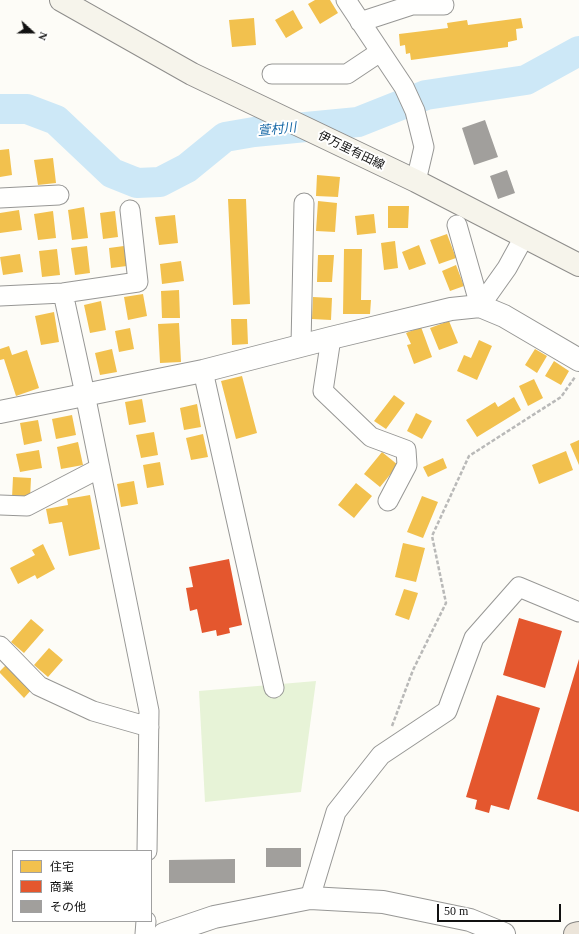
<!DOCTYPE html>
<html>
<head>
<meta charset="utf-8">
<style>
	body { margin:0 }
	#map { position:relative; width:579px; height:934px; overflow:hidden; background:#fdfcf7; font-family:"Times New Roman","Noto Sans JP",serif }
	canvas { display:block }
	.legend { position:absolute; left:12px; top:850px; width:140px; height:72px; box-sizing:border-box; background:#fff; border:1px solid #a0a0a0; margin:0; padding:5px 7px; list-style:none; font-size:12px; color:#111 }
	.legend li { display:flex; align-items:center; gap:8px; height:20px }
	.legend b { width:20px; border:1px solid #a0a0a0 }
	.north { position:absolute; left:12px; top:12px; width:40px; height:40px; -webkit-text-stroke:3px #fff; paint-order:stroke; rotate:111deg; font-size:11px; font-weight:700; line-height:16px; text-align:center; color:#111 }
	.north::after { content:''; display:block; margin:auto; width:14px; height:18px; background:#111; clip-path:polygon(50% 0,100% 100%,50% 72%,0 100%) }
	.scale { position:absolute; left:437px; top:904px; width:124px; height:18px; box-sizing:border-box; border:2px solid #111; border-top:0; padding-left:5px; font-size:12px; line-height:14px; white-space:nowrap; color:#111; -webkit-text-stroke:3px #fff; paint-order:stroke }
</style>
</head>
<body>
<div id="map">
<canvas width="579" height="934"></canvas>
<ul class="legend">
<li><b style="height:11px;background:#f2c14e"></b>住宅</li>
<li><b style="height:11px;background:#e4572e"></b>商業</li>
<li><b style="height:11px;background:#a19f9c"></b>その他</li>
</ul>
<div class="north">N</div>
<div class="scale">50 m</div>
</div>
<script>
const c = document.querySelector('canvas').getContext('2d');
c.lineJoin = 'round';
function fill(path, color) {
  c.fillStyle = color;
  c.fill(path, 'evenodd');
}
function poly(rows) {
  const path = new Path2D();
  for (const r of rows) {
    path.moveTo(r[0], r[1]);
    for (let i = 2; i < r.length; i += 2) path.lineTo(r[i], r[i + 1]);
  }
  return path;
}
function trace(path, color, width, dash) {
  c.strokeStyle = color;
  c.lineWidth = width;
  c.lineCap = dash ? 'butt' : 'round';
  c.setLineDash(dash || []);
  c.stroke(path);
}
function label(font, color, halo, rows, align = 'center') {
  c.font = font + ' "Times New Roman","Noto Sans JP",serif';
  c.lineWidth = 4;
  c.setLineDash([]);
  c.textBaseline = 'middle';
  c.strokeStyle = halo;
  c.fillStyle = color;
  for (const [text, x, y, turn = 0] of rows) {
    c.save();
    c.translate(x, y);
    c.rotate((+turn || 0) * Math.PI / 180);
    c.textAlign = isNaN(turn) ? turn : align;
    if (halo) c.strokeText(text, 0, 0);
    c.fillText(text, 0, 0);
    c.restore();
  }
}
const green = poly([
	[316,681,301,792,205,802,199,691]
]);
const homes = poly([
	[315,0,330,0,338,13,320,24,308,4],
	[293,10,303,28,286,38,275,20],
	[254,18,256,45,232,47,229,20],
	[521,18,523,28,516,29,517,40,508,42,508,47,411,60,410,53,406,54,405,45,400,46,399,34,448,28,447,23,467,20,468,25],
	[9,149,12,175,0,177,0,150],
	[53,158,56,183,38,185,34,160],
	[317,175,340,177,338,197,316,196],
	[228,199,246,199,250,304,233,305],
	[318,201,337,203,335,232,316,231],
	[388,206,409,206,408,228,388,228],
	[84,207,88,238,72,240,68,210],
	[19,210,22,230,0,233,0,213],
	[53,211,56,238,38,240,34,214],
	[115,211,118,237,103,239,100,213],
	[374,214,376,233,357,235,355,216],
	[175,215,178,243,159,245,155,217],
	[447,234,456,258,439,264,430,240],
	[395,241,398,268,384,270,381,243],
	[419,245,426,264,409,270,402,252],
	[87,246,90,273,75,275,71,248],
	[124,246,127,266,111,268,109,248],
	[57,249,60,275,42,277,39,251],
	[344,249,362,249,361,300,371,300,370,314,343,314],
	[20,254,23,272,3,275,0,257],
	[318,255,334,255,332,282,317,282],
	[181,261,184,281,162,284,160,264],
	[456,265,464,286,450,291,442,271],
	[179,290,180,318,162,318,161,291],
	[143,294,147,316,128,320,124,297],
	[313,297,332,298,331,320,312,319],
	[101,301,106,330,90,333,84,305],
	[54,312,59,342,41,345,35,316],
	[231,319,247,319,248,344,232,345],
	[449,321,458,343,439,350,430,328],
	[179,323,181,362,160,363,158,324],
	[421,327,432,357,414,364,407,345,411,344,406,333],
	[130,328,134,349,119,352,115,331],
	[479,340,492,346,477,380,457,371,464,355,471,358],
	[9,346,12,355,27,350,39,388,16,396,4,359,0,360,0,349],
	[112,349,117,372,100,375,95,353],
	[535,349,547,356,537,373,525,365],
	[554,361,569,371,561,385,545,376],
	[242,376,257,433,236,439,221,381],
	[534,379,543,398,528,406,519,386],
	[394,395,405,403,386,429,374,421],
	[514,397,521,410,477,437,466,420,495,402,498,407],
	[142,399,146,422,129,425,125,402],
	[197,404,201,427,184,430,180,408],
	[416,413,432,421,422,439,407,431],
	[72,415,76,435,56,439,52,419],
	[38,420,42,441,24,445,20,423],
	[154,432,158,455,141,458,136,435],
	[203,434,208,457,191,460,186,438],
	[579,440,579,465,570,444],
	[78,442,83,465,61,469,57,447],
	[39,450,42,468,20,472,16,454],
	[566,451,573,470,539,484,532,465],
	[382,452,398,465,380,487,364,474],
	[443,458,447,468,428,477,423,467],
	[160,462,164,485,147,488,143,465],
	[13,477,31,478,30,499,12,498],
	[134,481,138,504,121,507,117,484],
	[356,483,372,496,354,518,338,505],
	[90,495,100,549,69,556,62,522,49,524,46,509,68,505,67,499],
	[422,496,438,502,423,538,407,532],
	[403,543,425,548,416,582,395,577],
	[43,544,55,569,37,579,35,575,18,584,10,568,35,555,32,550],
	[404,589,418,593,409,620,395,615],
	[31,619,44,630,24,653,11,642],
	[49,648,63,660,48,677,34,665],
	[7,664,32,689,24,698,0,673,0,671]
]);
const shops = poly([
	[229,559,242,625,229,628,230,633,217,636,216,630,202,633,197,609,190,611,186,588,193,587,189,567],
	[519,618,562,631,545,688,503,675],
	[579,659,579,812,537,799],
	[497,695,540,708,509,810,491,805,489,813,475,809,477,800,466,797]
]);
const river = poly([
	[0,109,27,109,56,120,112,173,137,183,160,182,187,168,225,137,254,132,358,122,426,95,526,80,579,51]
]);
const building = poly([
	[485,120,498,157,474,165,462,128],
	[507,170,515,193,498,199,490,176],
	[266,848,301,848,301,867,266,867],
	[235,859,235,883,169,883,169,860]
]);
const path = poly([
	[392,726,413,670,446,603,432,536,469,456,561,397,575,377]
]);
const minor = poly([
	[346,0,404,87,415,111,424,147,416,181],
	[360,22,412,5,444,5],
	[272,74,347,74,380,52],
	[0,198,59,195],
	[457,225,480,306],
	[63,293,85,394,149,711,147,851],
	[0,296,63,293,138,282,130,210],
	[480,306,507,268,524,237],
	[331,338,323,391,371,437,406,450,407,465,388,501],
	[301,345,304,203],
	[203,371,274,688],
	[0,505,27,506,100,468],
	[0,646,39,686,93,711,149,727],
	[310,898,336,812,381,755,447,711,474,638,519,587,579,612],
	[145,934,146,921]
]);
const tertiary = poly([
	[0,412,203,371,331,338,451,309,480,306,504,316,579,360],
	[164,934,214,917,310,898,383,902,470,920,504,934]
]);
const secondary = poly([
	[61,0,192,74,416,181,579,265]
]);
const trunk = poly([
	[575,934,579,933]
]);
const streetNames = [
	["伊万里有田線",351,151,26]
];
const waterNames = [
	["萱村川",277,130,-6]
];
fill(green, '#e7f3d7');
fill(homes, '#f2c14e');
fill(shops, '#e4572e');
trace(river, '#cde8f7', 30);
fill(building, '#a19f9c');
trace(minor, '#979795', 21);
trace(tertiary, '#979795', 24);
trace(secondary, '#8e8d8b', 24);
trace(trunk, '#858482', 24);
trace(path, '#b9b9b8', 2.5, [4, 2]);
trace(minor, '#fffffe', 19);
trace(tertiary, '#fffffe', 22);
trace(secondary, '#f6f4eb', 22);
trace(trunk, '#ece5da', 22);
label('12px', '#111', '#fff', streetNames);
label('italic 13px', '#1768a6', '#fff', waterNames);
</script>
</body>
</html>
